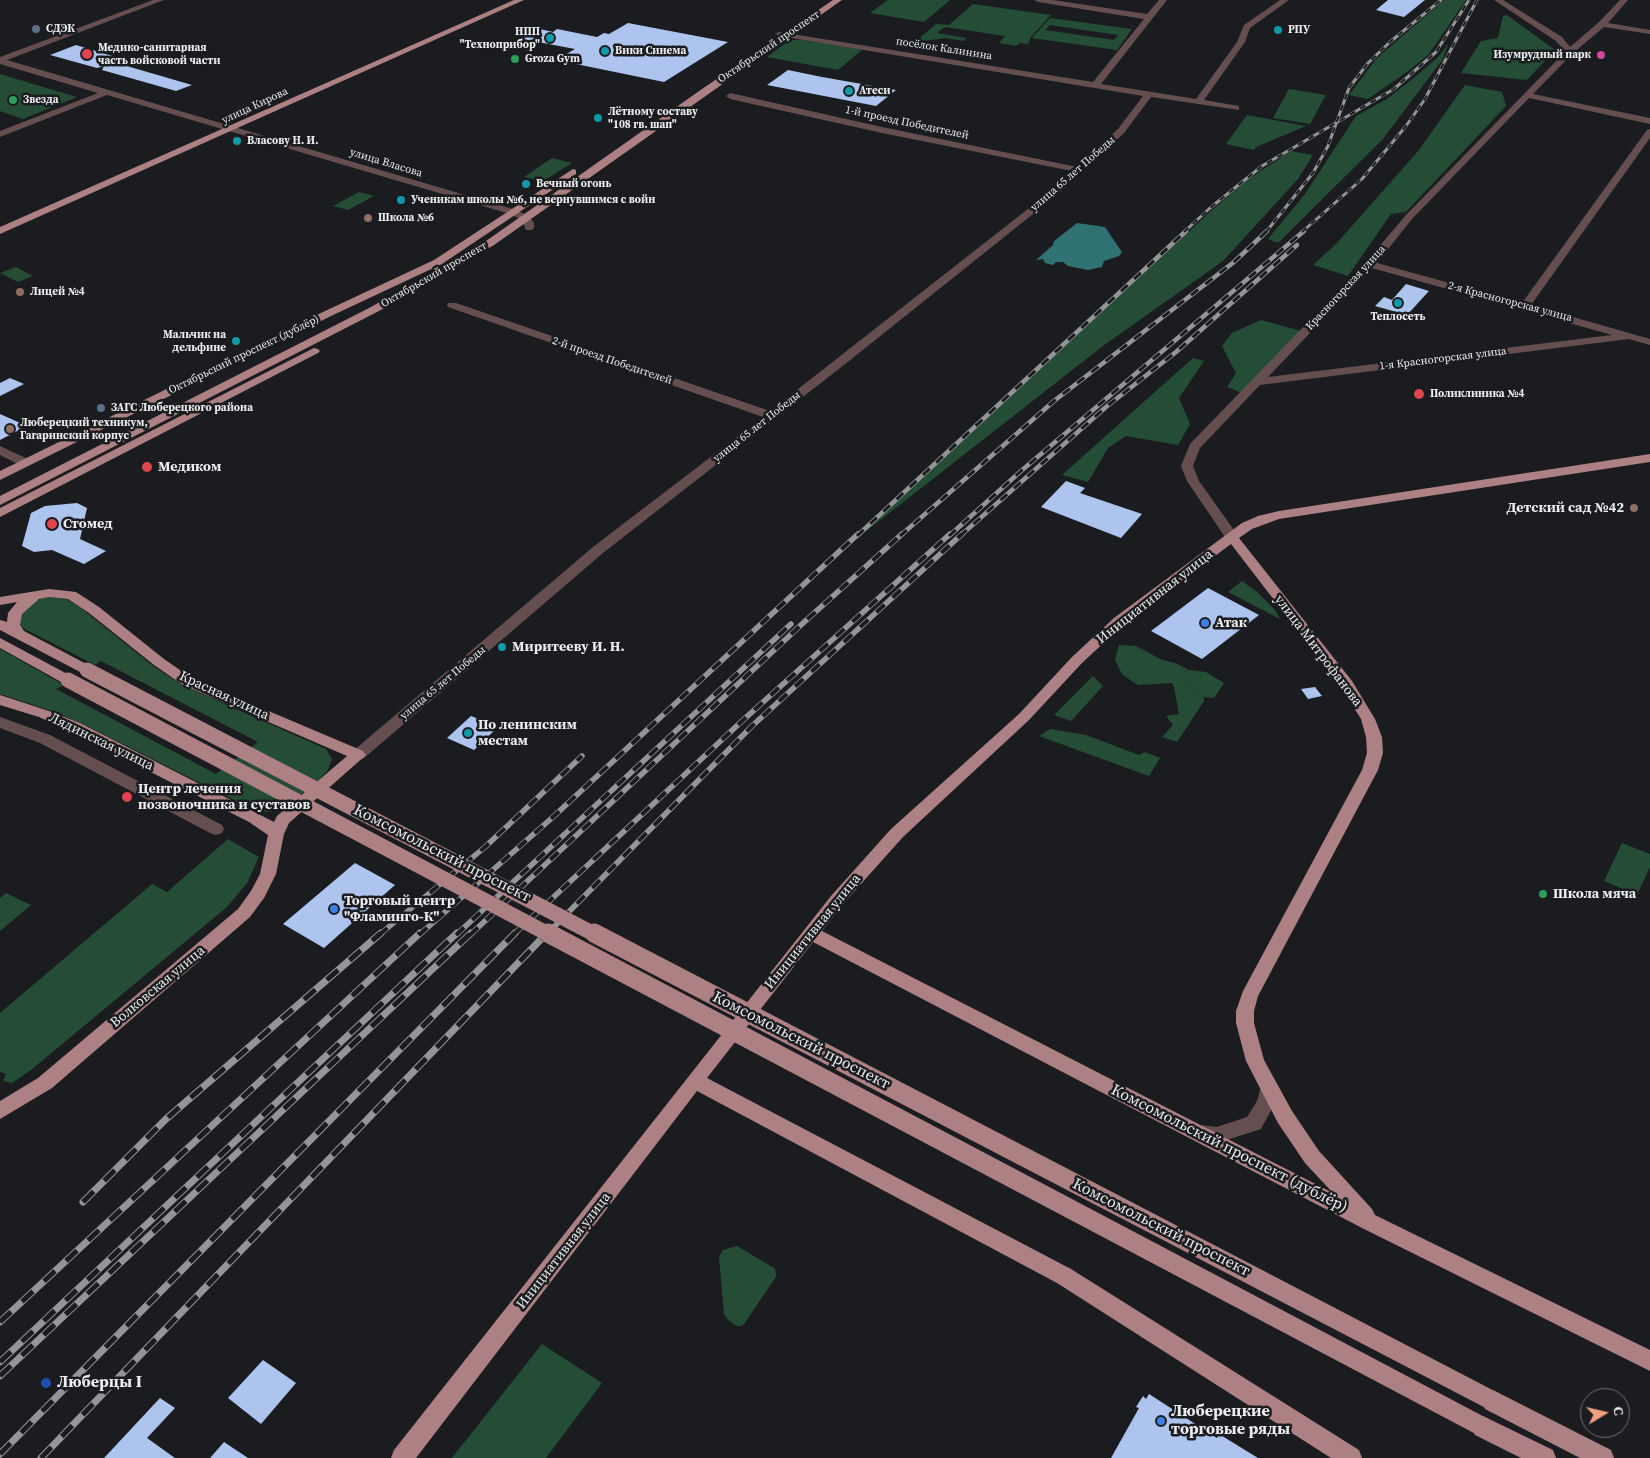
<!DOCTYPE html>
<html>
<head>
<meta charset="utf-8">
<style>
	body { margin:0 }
	#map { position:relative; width:1650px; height:1458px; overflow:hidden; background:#1b1c1f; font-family:"Source Serif 4",serif }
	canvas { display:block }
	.north { position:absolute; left:1580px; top:1388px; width:50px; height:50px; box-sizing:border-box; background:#1b1c1f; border:1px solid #6f7072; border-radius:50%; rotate:81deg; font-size:14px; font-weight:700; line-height:20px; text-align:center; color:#ecedef }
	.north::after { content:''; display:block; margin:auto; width:18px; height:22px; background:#f39f82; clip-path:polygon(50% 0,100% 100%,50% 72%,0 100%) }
</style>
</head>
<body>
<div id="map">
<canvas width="1650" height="1458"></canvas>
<div class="north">С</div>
</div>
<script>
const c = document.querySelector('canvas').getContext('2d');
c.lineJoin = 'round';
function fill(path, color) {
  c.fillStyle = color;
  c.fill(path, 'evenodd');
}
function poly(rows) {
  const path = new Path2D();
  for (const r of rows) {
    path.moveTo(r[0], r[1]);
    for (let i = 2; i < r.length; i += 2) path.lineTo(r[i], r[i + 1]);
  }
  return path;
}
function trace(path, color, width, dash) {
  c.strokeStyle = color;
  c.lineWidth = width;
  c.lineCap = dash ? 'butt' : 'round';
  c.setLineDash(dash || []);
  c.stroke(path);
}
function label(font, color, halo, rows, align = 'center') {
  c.font = font + ' "Source Serif 4",serif';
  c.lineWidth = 5;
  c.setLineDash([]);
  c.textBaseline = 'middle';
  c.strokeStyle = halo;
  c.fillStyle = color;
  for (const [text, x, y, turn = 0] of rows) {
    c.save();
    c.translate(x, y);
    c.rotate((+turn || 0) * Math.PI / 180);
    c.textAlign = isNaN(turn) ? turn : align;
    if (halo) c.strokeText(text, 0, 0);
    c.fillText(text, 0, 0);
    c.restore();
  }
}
const green = poly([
	[1444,0,1466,0,1429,54,1411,69,1368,99,1349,95,1376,59],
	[1448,44,1443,59,1383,139,1278,243,1268,239,1305,194,1356,116,1387,99,1415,77,1438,57],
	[0,74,53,90,77,97,23,119,0,111],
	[1289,89,1326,95,1310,124,1273,118],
	[1247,115,1306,126,1256,147,1254,150,1226,144],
	[1291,151,1313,155,1298,179,1223,261,1103,346,865,532,1212,210,1247,180],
	[552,158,572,163,543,181,524,177],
	[359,192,374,196,348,210,333,206],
	[16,267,33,276,18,282,0,273],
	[1242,581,1257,592,1275,610,1280,619,1228,592],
	[48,597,66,599,77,605,153,666,182,685,326,749,332,759,328,770,318,781,288,805,270,812,256,811,81,723,49,710,0,694,0,649,64,685,56,689,216,774,258,742,101,661,95,665,21,627,18,617,34,601],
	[1136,646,1162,660,1175,663,1189,670,1180,673,1182,682,1204,697,1204,701,1177,742,1162,737,1173,725,1166,716,1179,714,1174,687,1172,683,1138,685,1133,682,1150,675,1150,660],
	[1093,676,1103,686,1071,721,1054,715],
	[1050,729,1086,735,1139,755,1145,752,1160,758,1149,776,1039,736],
	[228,839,259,857,247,883,227,907,31,1070,12,1083,3,1081,6,1074,0,1072,0,1013,152,884,167,892],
	[1622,843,1650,854,1650,867,1637,895,1604,881],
	[6,893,31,905,0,931,0,898],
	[737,1246,774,1268,776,1272,776,1277,744,1324,741,1326,737,1326,729,1321,724,1314,719,1257,723,1250]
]);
const forest = poly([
	[888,0,950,0,924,22,870,13],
	[973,4,1051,15,1031,37,1028,44,1020,43,1016,46,999,43,1005,36,945,27,937,33,966,38,964,41,946,38,915,42,936,24,949,25],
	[1507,15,1555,50,1527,80,1461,73,1481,41,1498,38,1503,16],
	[1050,18,1132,29,1117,50,1032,38],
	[1050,25,1118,35,1114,40,1045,30],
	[790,40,801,40,863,49,838,70,767,57],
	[1465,85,1502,92,1506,106,1406,212,1391,214,1348,276,1313,265,1337,243,1419,150],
	[1261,320,1301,331,1242,393,1227,387,1236,373,1222,346,1232,333],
	[1193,358,1204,361,1179,398,1190,424,1178,445,1126,436,1108,448,1088,482,1062,475],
	[1119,645,1136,646,1150,660,1153,669,1150,675,1133,682,1122,674,1115,660],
	[1189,670,1206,672,1224,683,1214,698,1204,697,1175,677,1180,673],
	[542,1344,602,1383,546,1458,452,1458]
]);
const water = poly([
	[1077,223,1105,227,1122,252,1119,256,1104,261,1102,267,1088,270,1068,266,1063,262,1056,262,1053,265,1045,263,1043,259,1036,260,1053,245,1054,241]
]);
const building = poly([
	[1388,0,1425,0,1404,17,1376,10],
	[628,23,728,42,664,82,556,60,575,49,522,39,540,29,553,32,557,29,597,37,604,33,609,34],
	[76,45,122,59,113,62,192,85,176,91,102,70,104,66,97,68,50,55],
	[788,70,822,77,896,90,876,106,767,85],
	[1406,284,1429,291,1407,315,1375,306,1384,297,1392,300],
	[10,378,24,384,0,396,0,383],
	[0,414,27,426,0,440],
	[1066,481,1085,488,1080,493,1142,514,1121,538,1041,507],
	[77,503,87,508,80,539,106,551,84,564,52,550,34,552,22,546,31,513,45,506],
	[1208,588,1259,615,1202,659,1151,631],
	[1315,687,1322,696,1308,699,1301,689],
	[471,716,498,727,474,750,447,738],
	[355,863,395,885,324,948,283,924],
	[263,1360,296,1383,261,1424,228,1398],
	[1149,1394,1217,1438,1219,1434,1258,1458,1111,1458,1139,1408,1136,1407,1143,1396,1146,1399],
	[160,1398,175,1408,147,1438,175,1458,104,1458],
	[224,1442,248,1458,210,1458]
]);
const minor = poly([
	[153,0,164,0,7,60,516,210,529,216,534,223,534,228,532,230,526,230,522,220,510,214,107,95,0,137,0,131,98,93,0,64,0,57,153,0],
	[1034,0,1053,0,1147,14,1159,0,1167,0,1101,84,1196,99,1237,42,1244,25,1280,0,1289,0,1250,28,1245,42,1204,100,1239,106,1239,110,1151,97,1124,133,1053,198,849,361,603,553,363,759,358,760,353,759,350,755,353,751,593,547,763,417,448,307,447,305,448,303,456,303,770,411,1047,194,1072,171,882,133,730,99,726,96,730,93,882,127,1077,167,1118,129,1143,96,779,36,775,34,779,32,1093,82,1144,19,1038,2,1034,0],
	[1494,0,1503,0,1562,37,1570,47,1599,22,1620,0,1628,0,1608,23,1650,30,1650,34,1604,27,1572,54,1533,94,1650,118,1650,124,1529,98,1412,219,1377,263,1522,303,1647,130,1650,129,1650,138,1531,305,1650,339,1650,345,1629,339,1260,385,1200,448,1193,466,1199,481,1239,537,1237,540,1227,540,1187,481,1181,466,1190,444,1366,262,1406,215,1565,52,1556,41,1494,0],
	[1372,268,1612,335,1268,377,1372,268],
	[0,446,30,460,32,463,26,467,22,466,0,455,0,446],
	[0,717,50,735,222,825,224,829,222,833,216,835,210,833,40,743,0,728,0,717],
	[1269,1081,1276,1083,1278,1089,1275,1103,1261,1129,1217,1143,1193,1139,1190,1133,1193,1127,1200,1125,1217,1127,1247,1117,1257,1101,1262,1083,1269,1081]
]);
const major = poly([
	[514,0,524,0,0,234,0,227,514,0],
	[833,0,842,0,494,245,461,265,379,311,0,505,0,496,371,307,486,241,702,89,833,0],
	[573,169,576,170,576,174,442,264,331,316,0,480,0,471,323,312,434,260,573,169],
	[314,348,318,349,320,351,318,353,0,517,0,508,314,348],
	[1650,454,1650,462,1279,519,1252,529,1239,538,1352,681,1375,719,1382,737,1383,753,1378,770,1258,996,1254,1011,1254,1023,1264,1060,1292,1111,1319,1151,1372,1209,1375,1215,1650,1350,1650,1371,1364,1229,813,942,707,1078,1071,1269,1359,1450,1362,1458,1331,1458,1057,1283,697,1091,416,1458,391,1458,394,1450,831,896,891,829,1019,714,1072,657,1114,618,1242,523,1258,516,1279,511,1650,454],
	[1231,544,1341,687,1361,719,1366,737,1367,753,1362,770,1243,991,1236,1011,1236,1023,1246,1061,1278,1123,1305,1163,1333,1193,822,931,843,904,903,837,1029,720,1082,663,1124,624,1231,544],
	[49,589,76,592,99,607,164,659,193,679,363,751,366,755,289,823,284,834,276,874,264,898,250,917,52,1088,0,1119,0,1101,38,1078,238,909,251,891,260,874,268,835,249,822,70,731,39,717,0,705,0,695,49,711,80,723,274,822,277,816,347,756,183,685,154,665,89,613,68,599,49,597,39,599,22,614,20,625,24,631,92,667,94,670,92,673,82,673,0,630,0,620,7,622,8,613,17,602,0,605,0,597,49,589],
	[0,638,73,677,75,680,73,683,68,685,63,683,0,648,0,638],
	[1493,1390,1611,1450,1614,1458,1580,1458,1485,1409,1482,1401,1485,1393,1493,1390],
	[1483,1416,1553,1450,1556,1458,1521,1458,1475,1435,1472,1427,1475,1419,1483,1416]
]);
const railFar3 = poly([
	[1184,232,1210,208,1262,166,1394,89,1436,52,1469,0],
	[1266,232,1313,173,1328,146,1349,88,1368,63,1390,42,1441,0],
	[1302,232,1362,179,1406,126,1425,99,1477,0]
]);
const railFar2 = poly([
	[857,536,1186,231],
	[900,536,1054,401,1234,262,1267,231],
	[949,536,1021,471,1304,231],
	[960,536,1106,407,1176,352,1297,245]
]);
const railFar1 = poly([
	[379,935,485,847,582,756],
	[419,935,553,817,858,534],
	[456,935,791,624],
	[470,935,802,624,902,534],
	[513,935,742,721,950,534],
	[546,935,752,726,962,534]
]);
const rail = poly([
	[83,1202,166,1119,381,933],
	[0,1322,420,933],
	[0,1362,457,933],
	[0,1376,471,933],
	[0,1454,515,933],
	[41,1458,547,933]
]);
const majorBridgeFar1 = poly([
	[87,670,596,935],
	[68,680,550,935]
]);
const majorBridge = poly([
	[548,933,1483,1427],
	[594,933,1493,1401]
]);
const markers = [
	[36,29,5,"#5c6f8a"],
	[1278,30,5,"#0f9aa8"],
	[550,38,5,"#0f9aa8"],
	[605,51,5,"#0f9aa8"],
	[87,54,6,"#e0444e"],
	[1601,55,5,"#d1479c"],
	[515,59,5,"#2e9e5b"],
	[849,91,5,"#0f9aa8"],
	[13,100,5,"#2e9e5b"],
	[598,118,5,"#0f9aa8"],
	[237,141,5,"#0f9aa8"],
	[526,184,5,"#0f9aa8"],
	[401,200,5,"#0f9aa8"],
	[368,218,5,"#8d6e63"],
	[20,292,5,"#8d6e63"],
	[1398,303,5,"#0f9aa8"],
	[236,341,5,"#0f9aa8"],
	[1419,394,6,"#e0444e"],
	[101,408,5,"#5c6f8a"],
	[10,429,5,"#8d6e63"],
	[147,467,6,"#e0444e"],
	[1634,508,5,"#8d6e63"],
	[52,524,6,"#e0444e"],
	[1205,623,5,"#3f7fe0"],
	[502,647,5,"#0f9aa8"],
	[468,733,5,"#0f9aa8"],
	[127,797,6,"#e0444e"],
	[1543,894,5,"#2e9e5b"],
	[334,909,5,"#3f7fe0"],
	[46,1383,6,"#1a4fb4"],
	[1161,1421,5,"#3f7fe0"]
];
const farPoinames = [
	["СДЭК",46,29],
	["РПУ",1288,30],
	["НПП",540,32,"right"],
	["\"Техноприбор\"",540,45,"right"],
	["Медико-санитарная",98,48],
	["часть войсковой части",98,61],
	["Вики Синема",615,51],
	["Изумрудный парк",1591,55,"right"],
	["Groza Gym",525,59],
	["Атеси",859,91],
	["Звезда",23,100],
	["Лётному составу",608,112],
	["\"108 гв. шап\"",608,125],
	["Власову Н. И.",247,141],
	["Вечный огонь",536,184],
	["Ученикам школы №6, не вернувшимся с войн",411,200],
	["Школа №6",378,218],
	["Лицей №4",30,292],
	["Теплосеть",1398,317,"center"],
	["Мальчик на",226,335,"right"],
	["дельфине",226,348,"right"],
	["Поликлиника №4",1430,394],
	["ЗАГС Люберецкого района",111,408],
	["Люберецкий техникум,",20,423],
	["Гагаринский корпус",20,436]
];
const farStreetnames = [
	["Октябрьский проспект",769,47,-34],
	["посёлок Калинина",944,49,9],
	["улица Кирова",255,106,-25],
	["1-й проезд Победителей",907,123,12],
	["улица Власова",386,163,17],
	["улица 65 лет Победы",1073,174,-41],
	["Октябрьский проспект",434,275,-30],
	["Красногорская улица",1346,288,-47],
	["2-я Красногорская улица",1510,302,15],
	["Октябрьский проспект (дублёр)",244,355,-26],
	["1-я Красногорская улица",1443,359,-7],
	["2-й проезд Победителей",612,361,19],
	["улица 65 лет Победы",757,427,-38],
	["улица 65 лет Победы",443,683,-40]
];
const poiNames = [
	["Медиком",158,467],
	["Детский сад №42",1624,508,"right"],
	["Стомед",63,524],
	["Атак",1215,623],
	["Миритееву И. Н.",512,647],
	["По ленинским",478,725],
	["местам",478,741],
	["Центр лечения",138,789],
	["позвоночника и суставов",138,805],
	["Школа мяча",1553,894],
	["Торговый центр",344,901],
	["\"Фламинго-К\"",344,917]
];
const streetNames = [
	["Инициативная улица",1155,597,-38],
	["улица Митрофанова",1318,651,53],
	["Красная улица",224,696,25],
	["Лядинская улица",101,742,26],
	["Инициативная улица",813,932,-51],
	["Волковская улица",158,987,-40],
	["Инициативная улица",564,1251,-52]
];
const nearStreetnames = [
	["Комсомольский проспект",442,854,27],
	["Комсомольский проспект",801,1041,27],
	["Комсомольский проспект (дублёр)",1229,1149,27],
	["Комсомольский проспект",1161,1228,27]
];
const nearPoinames = [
	["Люберцы I",57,1383],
	["Люберецкие",1171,1412],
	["торговые ряды",1171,1430]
];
fill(green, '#254d35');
fill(forest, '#234e35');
fill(water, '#307173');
fill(building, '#adc4ef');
fill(minor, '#644e50');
fill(major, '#ad8083');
trace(railFar3, '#949597', 3);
trace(railFar2, '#949597', 4.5);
trace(railFar1, '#949597', 5.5);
trace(rail, '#949597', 7);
trace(railFar3, '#1b1c1f', 2, [6]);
trace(railFar2, '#1b1c1f', 3, [9]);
trace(railFar1, '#1b1c1f', 4, [11]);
trace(rail, '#1b1c1f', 5, [15]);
trace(majorBridgeFar1, '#ad8083', 15);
trace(majorBridge, '#ad8083', 19);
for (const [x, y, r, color] of markers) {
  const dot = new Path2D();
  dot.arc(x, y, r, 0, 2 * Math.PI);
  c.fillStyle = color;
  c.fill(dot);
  trace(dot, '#1b1c1f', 2);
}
label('bold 11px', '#ecedef', '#1b1c1f', farPoinames, 'left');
label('11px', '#ecedef', '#1b1c1f', farStreetnames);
label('bold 14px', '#ecedef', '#1b1c1f', poiNames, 'left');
label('14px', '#ecedef', '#1b1c1f', streetNames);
label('16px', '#ecedef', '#1b1c1f', nearStreetnames);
label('bold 16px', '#ecedef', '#1b1c1f', nearPoinames, 'left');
</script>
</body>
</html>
